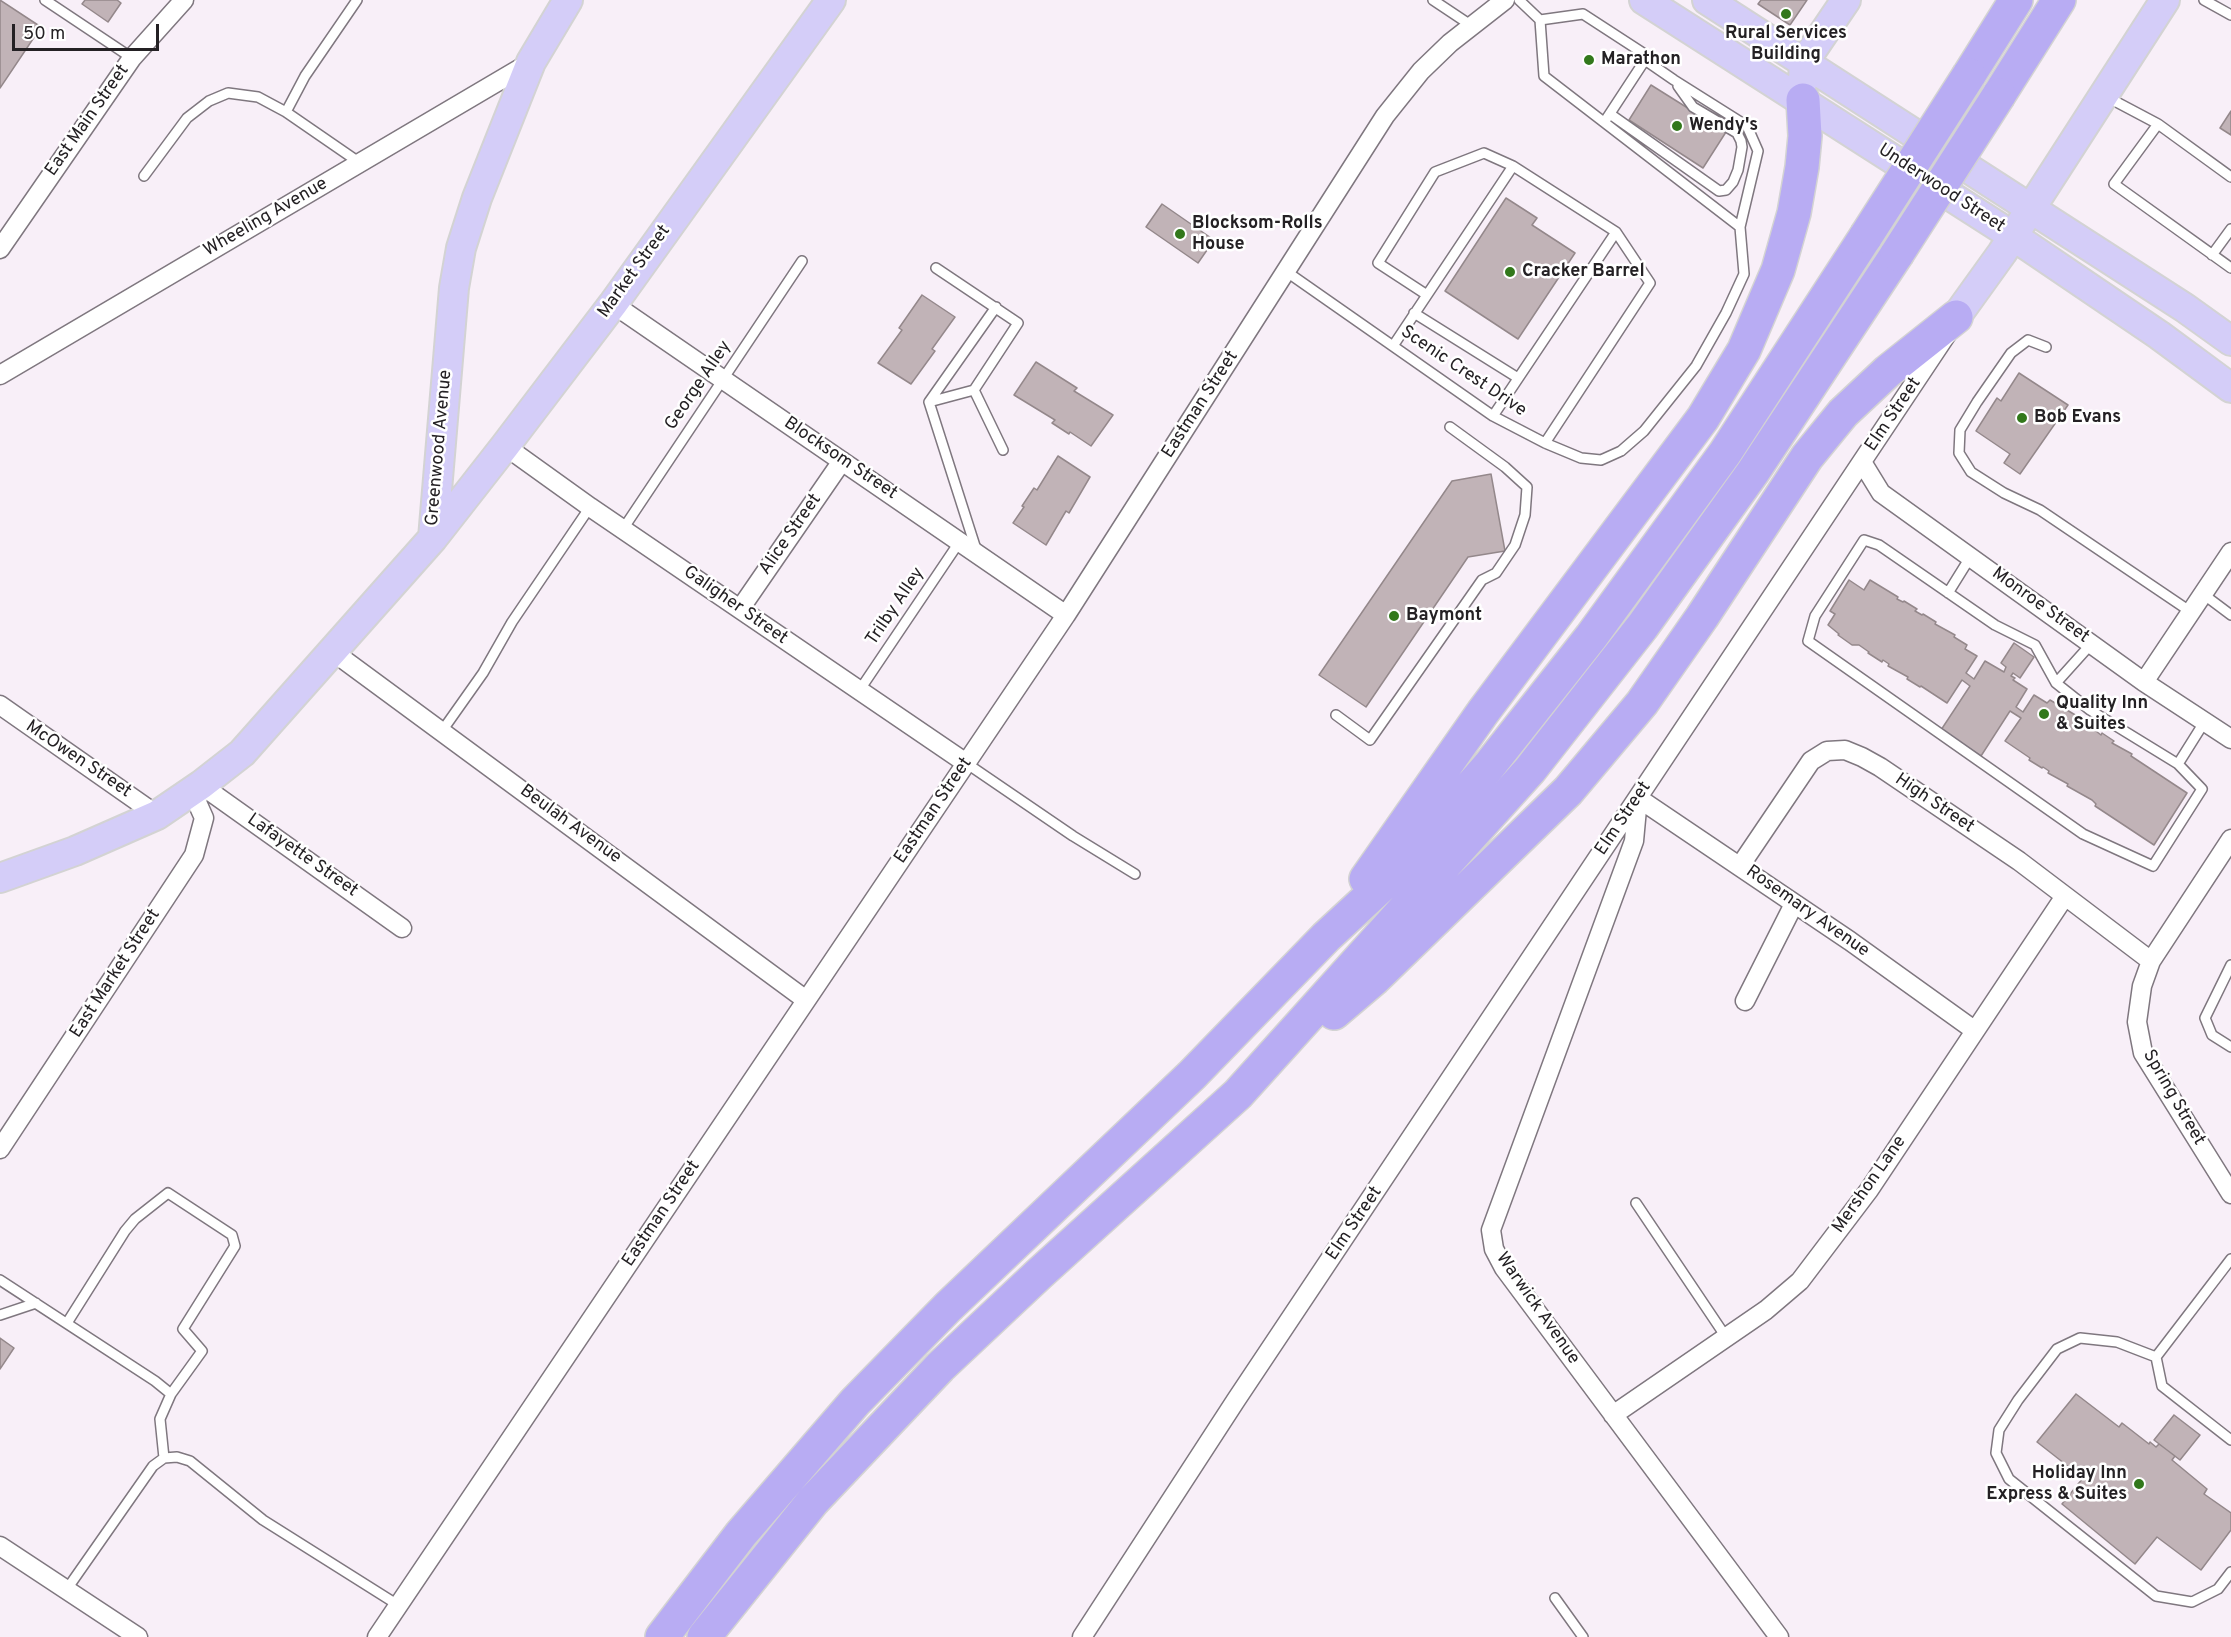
<!DOCTYPE html>
<html>
<head>
<meta charset="utf-8">
<style>
	body { margin:0 }
	#map { position:relative; width:2231px; height:1637px; overflow:hidden; background:#f8eff8; font-family:Overpass,sans-serif }
	canvas { display:block }
	.scale { position:absolute; left:12px; top:24px; width:147px; height:27px; box-sizing:border-box; border:3px solid #242124; border-top:0; padding-left:8px; font-size:18px; line-height:21px; white-space:nowrap; color:#242124; -webkit-text-stroke:4px #fff; paint-order:stroke }
</style>
</head>
<body>
<div id="map">
<canvas width="2231" height="1637"></canvas>
<div class="scale">50 m</div>
</div>
<script>
const c = document.querySelector('canvas').getContext('2d');
c.lineJoin = 'round';
function fill(path, color) {
  c.fillStyle = color;
  c.fill(path, 'evenodd');
}
function poly(rows) {
  const path = new Path2D();
  for (const r of rows) {
    path.moveTo(r[0], r[1]);
    for (let i = 2; i < r.length; i += 2) path.lineTo(r[i], r[i + 1]);
  }
  return path;
}
function trace(path, color, width, dash) {
  c.strokeStyle = color;
  c.lineWidth = width;
  c.lineCap = dash ? 'butt' : 'round';
  c.setLineDash(dash || []);
  c.stroke(path);
}
function label(font, color, halo, rows, align = 'center') {
  c.font = font + ' Overpass,sans-serif';
  c.lineWidth = 5;
  c.setLineDash([]);
  c.textBaseline = 'middle';
  c.strokeStyle = halo;
  c.fillStyle = color;
  for (const [text, x, y, turn = 0] of rows) {
    c.save();
    c.translate(x, y);
    c.rotate((+turn || 0) * Math.PI / 180);
    c.textAlign = isNaN(turn) ? turn : align;
    if (halo) c.strokeText(text, 0, 0);
    c.fillText(text, 0, 0);
    c.restore();
  }
}
const building = poly([
	[0,0,41,27,0,88,0,0],
	[85,0,117,0,121,3,108,22,82,4,85,0],
	[1761,0,1807,0,1790,25,1758,4,1761,0],
	[1651,85,1726,132,1703,168,1629,120,1651,85],
	[2231,111,2231,135,2220,128,2231,111],
	[1506,198,1537,218,1532,225,1575,253,1518,339,1445,291,1506,198],
	[1162,204,1214,240,1198,263,1146,227,1162,204],
	[922,295,955,317,932,349,935,351,911,384,878,363,902,330,899,328,922,295],
	[1036,362,1077,388,1074,391,1113,415,1091,446,1070,432,1069,434,1052,423,1055,420,1014,395,1036,362],
	[2019,373,2068,405,2020,474,2004,463,2010,454,1976,431,1997,398,2001,401,2019,373],
	[1058,456,1090,477,1069,513,1066,511,1046,545,1013,523,1024,507,1022,506,1034,488,1037,490,1058,456],
	[1491,474,1505,551,1468,557,1366,707,1319,675,1452,481,1491,474],
	[1849,580,1864,590,1870,580,1898,597,1897,599,1903,602,1904,601,1917,609,1915,611,1922,615,1923,614,1936,622,1935,624,1955,635,1954,637,1967,645,1965,649,1977,656,1966,673,1974,679,1985,661,2004,672,2006,667,2001,663,2014,643,2034,657,2020,678,2013,673,2011,676,2015,678,2013,680,2027,689,2016,707,2023,712,2034,695,2047,703,2050,700,2077,716,2075,718,2082,722,2083,721,2101,735,2102,733,2114,741,2112,743,2132,754,2131,756,2187,793,2154,845,2095,806,2096,804,2092,800,2067,786,2068,784,2048,773,2049,771,2043,767,2042,768,2029,760,2030,758,2005,741,2021,718,2010,711,1981,756,1941,730,1970,686,1962,680,1947,703,1921,686,1920,687,1907,679,1908,677,1888,666,1889,664,1883,660,1882,662,1868,653,1869,652,1859,645,1852,645,1838,635,1839,634,1828,625,1835,614,1830,611,1849,580],
	[0,1338,14,1348,0,1369,0,1338],
	[2076,1394,2119,1427,2122,1423,2149,1444,2150,1442,2156,1447,2159,1444,2175,1456,2172,1460,2207,1489,2204,1494,2231,1513,2231,1530,2201,1570,2157,1537,2135,1564,2062,1504,2083,1478,2037,1442,2076,1394],
	[2174,1415,2200,1435,2180,1460,2154,1440,2174,1415]
]);
const service = poly([
	[45,0,132,58],
	[1433,0,1472,26],
	[1519,0,1540,20,1544,76,1740,227],
	[2204,0,2231,15],
	[2107,97,2158,124],
	[286,112,305,76,357,0],
	[1610,114,1719,191,1726,190,1733,182,1738,170,1742,147,1741,141,1737,133,1693,107,1678,86],
	[1607,118,1645,60],
	[144,176,187,118,209,101,228,93,258,97,286,112,360,163],
	[2231,177,2158,124,2114,184,2231,268],
	[2212,255,2231,229],
	[1287,272,1493,416,1545,443,1581,458,1601,460,1621,451,1644,431,1696,366,1726,313,1744,274,1740,227,1758,151,1747,126,1674,80,1645,60,1643,53,1583,14,1540,20],
	[1427,295,1378,263,1435,172,1484,153,1513,166,1616,232,1650,283,1545,443],
	[1414,313,1518,378],
	[1393,346,1513,166],
	[2046,347,2028,340,2011,353,1977,402,1960,430,1959,453,1971,472,2004,493,2040,510,2191,612],
	[974,390,1003,450],
	[929,402,974,390,1018,323,936,268],
	[1493,416,1616,232],
	[623,529,802,261],
	[976,549,929,402,996,307],
	[1948,593,1971,556],
	[2203,594,2231,615],
	[2056,683,2092,643],
	[859,691,960,541],
	[1336,715,1370,740,1482,580,1496,573,1515,545,1525,515,1527,487,1505,467,1450,427],
	[442,731,483,673,512,622,590,507],
	[966,763,1073,836,1135,874],
	[2178,764,2202,789,2153,866,2083,834,1808,641,1815,616,1864,540,1879,545,1995,625,2035,645,2056,683,2090,710,2178,764,2205,721],
	[2231,965,2205,1018,2212,1035,2231,1047],
	[1636,1203,1726,1337],
	[2231,1259,2156,1357,2117,1342,2080,1338,2057,1349,2018,1400,1999,1430,1996,1453,2009,1479,2156,1596,2192,1602,2218,1589,2231,1572],
	[0,1280,155,1381,171,1394,160,1419,164,1458,153,1466,67,1589],
	[0,1315,36,1303],
	[67,1323,125,1231,135,1219,168,1193,232,1235,235,1246,183,1329,202,1351,171,1394],
	[2156,1357,2162,1386,2231,1440],
	[164,1458,177,1457,190,1461,263,1520,398,1605],
	[1555,1598,1583,1637]
]);
const minor = poly([
	[0,249,132,58,184,0],
	[613,304,1066,615],
	[0,375,531,62],
	[505,446,590,507,966,763],
	[1862,462,1881,493,2144,682,2231,739],
	[740,609,842,461],
	[332,651,806,1000],
	[2144,682,2231,552],
	[0,705,157,815],
	[201,785,402,928],
	[2231,839,2151,961,2142,986,2137,1022,2143,1053,2231,1194],
	[1740,866,1811,761,1827,751,1845,750,1862,757,1880,767,2019,861,2151,961],
	[1745,1001,1794,904],
	[0,1149,194,855,204,818,192,791],
	[1613,1415,1766,1310,1800,1281,1869,1190,2065,896],
	[0,1546,138,1637],
	[377,1637,1066,615,1385,116,1421,71,1450,43,1505,0],
	[1082,1637,1236,1400,1947,334],
	[1779,1637,1504,1268,1494,1249,1491,1230,1634,841,1638,798,1850,941,1974,1030]
]);
const primary = poly([
	[1644,0,2013,236,2159,335,2231,388],
	[1707,0,2185,308,2231,341],
	[1803,81,1804,62,1846,0],
	[1956,317,2002,253,2165,0],
	[433,538,454,288,461,248,477,198,531,62,568,0],
	[0,878,75,851,157,815,201,785,242,753,433,538,505,446,613,304,831,0]
]);
const motorway = poly([
	[1969,75,2016,0],
	[1999,95,2059,0],
	[1366,879,1483,712,1703,418,1744,350,1778,270,1794,213,1802,167,1805,136,1803,100],
	[1334,1013,1374,979,1568,791,1642,703,1702,617,1807,457,1843,413,1888,371,1956,317],
	[662,1637,741,1534,855,1402,948,1307,1192,1075,1326,937,1392,876,1489,766,1591,637,1725,453,1866,236],
	[704,1637,813,1501,940,1367,1039,1274,1238,1094,1530,770,1642,627,1753,472,1897,254]
]);
const motorwayBridge = poly([
	[1866,236,1969,75],
	[1897,254,1999,95]
]);
const markers = [
	[1786,14,6,"#32781b"],
	[1589,60,6,"#32781b"],
	[1677,126,6,"#32781b"],
	[1180,234,6,"#32781b"],
	[1510,272,6,"#32781b"],
	[2022,418,6,"#32781b"],
	[1394,616,6,"#32781b"],
	[2044,714,6,"#32781b"],
	[2139,1484,6,"#32781b"]
];
const poiNames = [
	["Rural Services",1786,34,"center"],
	["Building",1786,55,"center"],
	["Marathon",1601,60],
	["Wendy's",1689,126],
	["Blocksom-Rolls",1192,224],
	["House",1192,245],
	["Cracker Barrel",1522,272],
	["Bob Evans",2034,418],
	["Baymont",1406,616],
	["Quality Inn",2056,704],
	["& Suites",2056,725],
	["Holiday Inn",2127,1474,"right"],
	["Express & Suites",2127,1495,"right"]
];
const streetNames = [
	["East Main Street",88,121,-55],
	["Underwood Street",1941,189,33],
	["Wheeling Avenue",266,218,-30],
	["Market Street",635,272,-54],
	["Scenic Crest Drive",1463,372,34],
	["George Alley",699,386,-56],
	["Eastman Street",1201,405,-57],
	["Elm Street",1894,415,-56],
	["Greenwood Avenue",440,448,-85],
	["Blocksom Street",840,459,34],
	["Alice Street",791,535,-55],
	["Galigher Street",735,606,35],
	["Monroe Street",2040,606,36],
	["Trilby Alley",896,607,-56],
	["McOwen Street",78,760,34],
	["High Street",1934,804,34],
	["Eastman Street",934,811,-56],
	["Elm Street",1624,819,-56],
	["Beulah Avenue",570,825,36],
	["Lafayette Street",302,856,35],
	["Rosemary Avenue",1807,912,35],
	["East Market Street",116,974,-57],
	["Spring Street",2173,1098,60],
	["Mershon Lane",1870,1185,-55],
	["Eastman Street",662,1214,-56],
	["Elm Street",1355,1224,-56],
	["Warwick Avenue",1537,1309,55]
];
fill(building, '#c1b3b7');
trace(building, '#94888b', 1.5);
trace(service, '#7f777f', 12);
trace(minor, '#7f777f', 21);
trace(primary, '#d3d3d3', 32);
trace(motorway, '#d3d3d3', 36);
trace(service, '#fff', 9);
trace(minor, '#fff', 18);
trace(primary, '#d4cdf8', 28);
trace(motorway, '#b8acf3', 33);
trace(motorwayBridge, '#d3d3d3', 36, []);
trace(motorwayBridge, '#b8acf3', 33);
for (const [x, y, r, color] of markers) {
  const dot = new Path2D();
  dot.arc(x, y, r, 0, 2 * Math.PI);
  c.fillStyle = color;
  c.fill(dot);
  trace(dot, '#fff', 2);
}
label('bold 18px', '#242124', '#fff', poiNames, 'left');
label('18px', '#242124', '#fff', streetNames);
</script>
</body>
</html>
